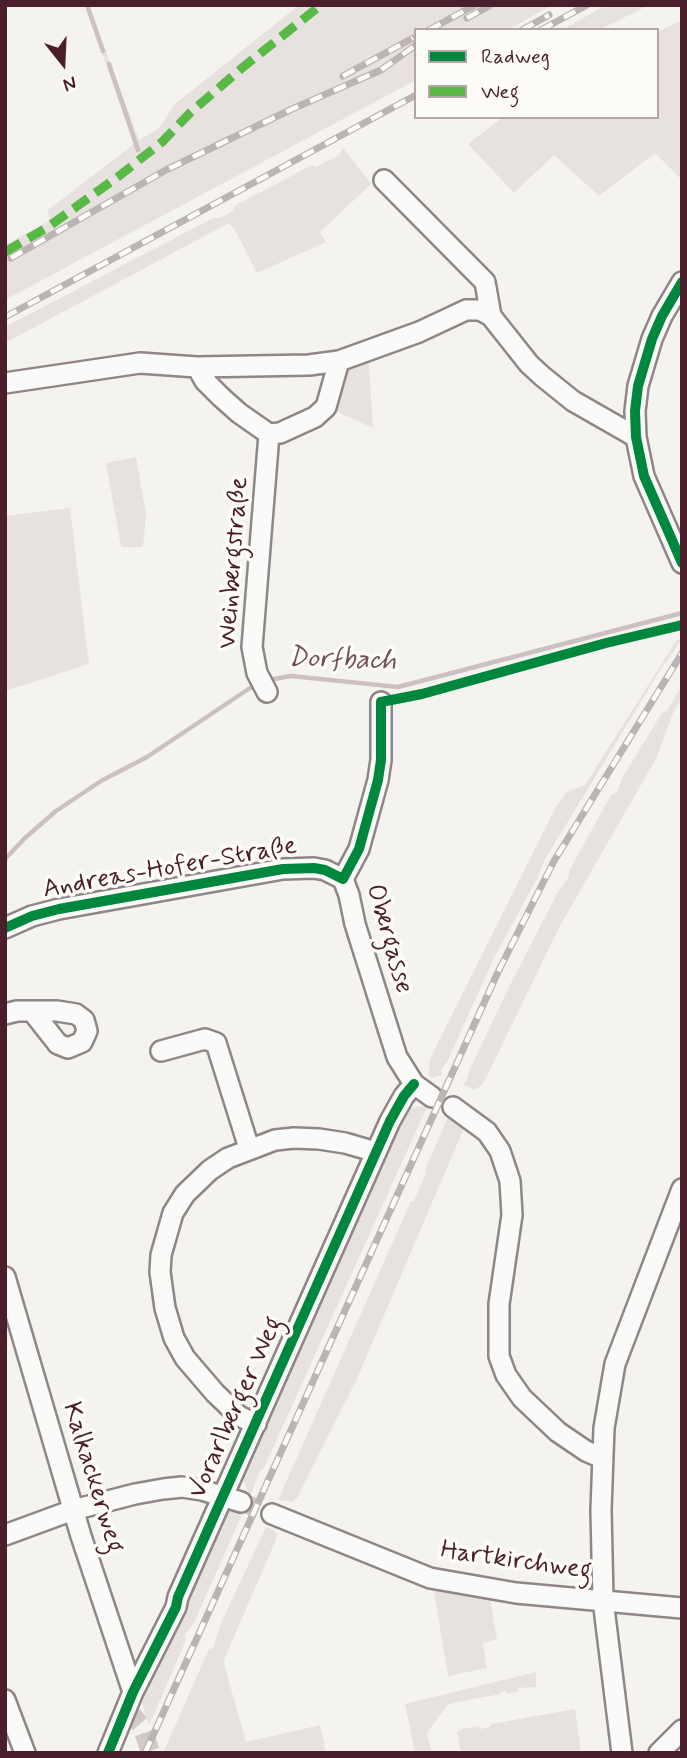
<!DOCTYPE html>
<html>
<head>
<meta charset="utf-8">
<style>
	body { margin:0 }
	#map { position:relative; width:687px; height:1758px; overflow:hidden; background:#f5f3f0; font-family:Mynerve,sans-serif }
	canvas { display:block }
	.frame { position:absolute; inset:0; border:7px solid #4a1f2b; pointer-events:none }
	.legend { position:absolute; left:414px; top:28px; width:245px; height:91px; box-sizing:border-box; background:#fdfcf7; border:2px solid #b5a4a5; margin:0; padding:9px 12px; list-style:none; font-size:21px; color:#4a1f2b }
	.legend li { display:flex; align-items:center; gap:14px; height:35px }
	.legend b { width:35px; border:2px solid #b5a4a5 }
	.north { position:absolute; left:28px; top:28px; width:70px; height:70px; -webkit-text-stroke:5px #fdfcf7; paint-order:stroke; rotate:162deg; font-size:19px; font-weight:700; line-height:28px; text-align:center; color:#4a1f2b }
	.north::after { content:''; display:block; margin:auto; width:24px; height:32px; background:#4a1f2b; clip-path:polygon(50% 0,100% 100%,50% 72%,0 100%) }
</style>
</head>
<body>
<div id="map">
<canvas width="687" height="1758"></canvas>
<div class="frame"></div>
<ul class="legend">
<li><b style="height:9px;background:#00873e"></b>Radweg</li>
<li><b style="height:9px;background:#58b947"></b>Weg</li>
</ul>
<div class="north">N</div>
</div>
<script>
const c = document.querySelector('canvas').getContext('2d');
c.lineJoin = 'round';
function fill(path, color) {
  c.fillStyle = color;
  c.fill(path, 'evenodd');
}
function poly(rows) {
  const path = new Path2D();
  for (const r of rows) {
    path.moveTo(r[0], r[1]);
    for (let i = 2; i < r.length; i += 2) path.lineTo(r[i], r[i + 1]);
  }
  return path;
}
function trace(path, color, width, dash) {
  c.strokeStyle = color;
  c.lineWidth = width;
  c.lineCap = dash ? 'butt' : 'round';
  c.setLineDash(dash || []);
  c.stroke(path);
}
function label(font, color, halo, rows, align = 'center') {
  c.font = font + ' Mynerve,sans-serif';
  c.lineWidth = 7;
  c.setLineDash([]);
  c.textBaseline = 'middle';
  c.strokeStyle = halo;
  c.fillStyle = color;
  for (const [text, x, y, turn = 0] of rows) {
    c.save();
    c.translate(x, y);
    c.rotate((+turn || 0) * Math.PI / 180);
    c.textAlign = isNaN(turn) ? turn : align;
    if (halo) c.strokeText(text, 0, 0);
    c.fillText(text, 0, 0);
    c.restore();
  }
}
const green = poly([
	[85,5,89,5,139,140,159,128,175,104,299,5,552,5,508,30,416,30,416,80,5,300,5,245,49,221,48,210,134,144],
	[606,5,649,5,599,30,562,30],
	[682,20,682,180,655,153,599,196,554,155,514,193,468,144,503,117,657,117,657,32],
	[343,148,371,184,320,232,326,242,257,273,236,232,229,223,5,343,5,327,213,218,220,218,233,211,234,206,312,165,315,167,339,155],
	[368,350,373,428,326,407,339,361],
	[136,457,146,514,143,547,121,547,106,463],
	[70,508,89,664,5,691,5,516],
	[682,639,659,672,544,861,538,877,494,958,448,1060,441,1070,442,1075,432,1078,428,1075,430,1059,556,807,567,792,585,785,676,641],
	[682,685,682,697,673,713,657,757,560,926,483,1084,475,1090,463,1085,467,1080,469,1071,510,985,559,890,569,877,569,871,611,795,617,792,622,778,662,713,667,711],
	[420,1106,427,1107,264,1468,260,1471,250,1496,242,1478,398,1125,405,1113,412,1108],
	[449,1115,462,1122,464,1128,356,1381,297,1498,292,1502,278,1500,411,1201,414,1201,426,1173,426,1167],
	[232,1510,243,1512,194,1623,185,1635,186,1640,149,1726,140,1697,225,1515],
	[266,1527,274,1530,277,1534,275,1542,224,1660,225,1667,246,1742,320,1725,326,1753,163,1753,208,1651,213,1648,221,1623],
	[433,1585,490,1598,497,1639,483,1643,487,1668,448,1676],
	[536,1672,536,1687,518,1688,519,1691,507,1694,506,1691,501,1692,501,1694,448,1704,427,1733,432,1753,415,1753,405,1704],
	[575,1709,581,1753,464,1753,463,1750,460,1750,457,1732,462,1729,479,1726,480,1729,489,1727,491,1724]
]);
const stream = poly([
	[87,5,103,51],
	[109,64,138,150],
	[268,680,291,676,398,687,682,613],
	[5,859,25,838,56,811,101,781,147,757,256,684]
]);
const minorTunnel = poly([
	[241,1502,272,1514],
	[125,1713,134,1717,141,1725,151,1753]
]);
const minor = poly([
	[384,180,485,282,491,316],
	[682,282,662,316,652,339,638,386,635,411,636,437,644,476,682,563],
	[197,367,205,381,221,397,239,413,269,434,280,433,315,417,326,407,339,361],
	[5,383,140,363,197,367,309,365,339,361,419,332,466,310,480,310,491,316,529,364,542,376,573,401,636,437],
	[267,692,257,673,252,647,269,434],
	[343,879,349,895,355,924,397,1057,414,1084,432,1097],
	[343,879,359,849,378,780,381,760,381,702],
	[5,928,32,916,59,909,283,869,314,868,325,870,343,879],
	[5,1014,17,1011,57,1011,76,1014,84,1020,87,1031,82,1042,68,1048,58,1044,32,1011],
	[161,1051,205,1039,216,1043,249,1148],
	[453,1107,487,1132,500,1151,510,1181,512,1215,499,1304,499,1356,506,1375,522,1398,558,1432,586,1451,602,1458],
	[5,1277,81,1536,133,1692],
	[256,1424,239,1416,215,1393,185,1358,174,1338,165,1308,160,1272,161,1255,173,1213,185,1194,210,1170,228,1158,275,1140,294,1138,319,1139,345,1143,376,1152],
	[272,1514,430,1578,516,1593,682,1608],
	[5,1535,73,1510,135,1494,163,1489,182,1487,202,1490,241,1502],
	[5,1700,25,1753],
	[108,1753,133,1692,176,1607,178,1597,390,1121,404,1096,414,1084],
	[622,1753,603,1600,601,1510,604,1428,615,1364,682,1189],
	[659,1753,682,1730]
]);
const rail = poly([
	[467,18,491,5],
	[429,30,475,5],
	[522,30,549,15],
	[541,30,587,5],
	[343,76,413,38],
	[11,258,166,170,292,109,381,70,416,45],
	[5,317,416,95],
	[145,1753,498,972,554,861,682,653]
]);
const quiet = poly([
	[5,252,48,227,119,176,162,142,191,112,242,68,321,5]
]);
const cycleway = poly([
	[682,282,662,316,652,339,638,386,635,411,636,437,644,476,682,563],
	[5,928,32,916,59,909,283,869,314,868,325,870,343,879,359,849,378,780,381,760,381,702,422,694,606,643,682,625],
	[108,1753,133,1692,176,1607,178,1597,390,1121,404,1096,414,1084]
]);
const streetNames = [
	["Weinbergstraße",235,563,-86],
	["Andreas-Hofer-Straße",170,869,-10],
	["Obergasse",388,939,74],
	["Vorarlberger Weg",237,1408,-66],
	["Kalkackerweg",92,1478,73],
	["Hartkirchweg",516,1562,8]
];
const waterNames = [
	["Dorfbach",342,661,2]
];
fill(green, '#e7e2e0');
trace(stream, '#ccc1c0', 4.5);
trace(minorTunnel, '#d3c9c9', 19, [19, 10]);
trace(minor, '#8f8687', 24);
trace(minor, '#fafaf8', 19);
trace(rail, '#bab5b4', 7);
trace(rail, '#fdfcf7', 4.5, [13]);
trace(quiet, '#58b947', 9, [18, 9]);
trace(cycleway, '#00873e', 10);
label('26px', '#4a1f2b', '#fdfcf7', streetNames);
label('italic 28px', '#725058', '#fdfcf7', waterNames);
</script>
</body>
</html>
